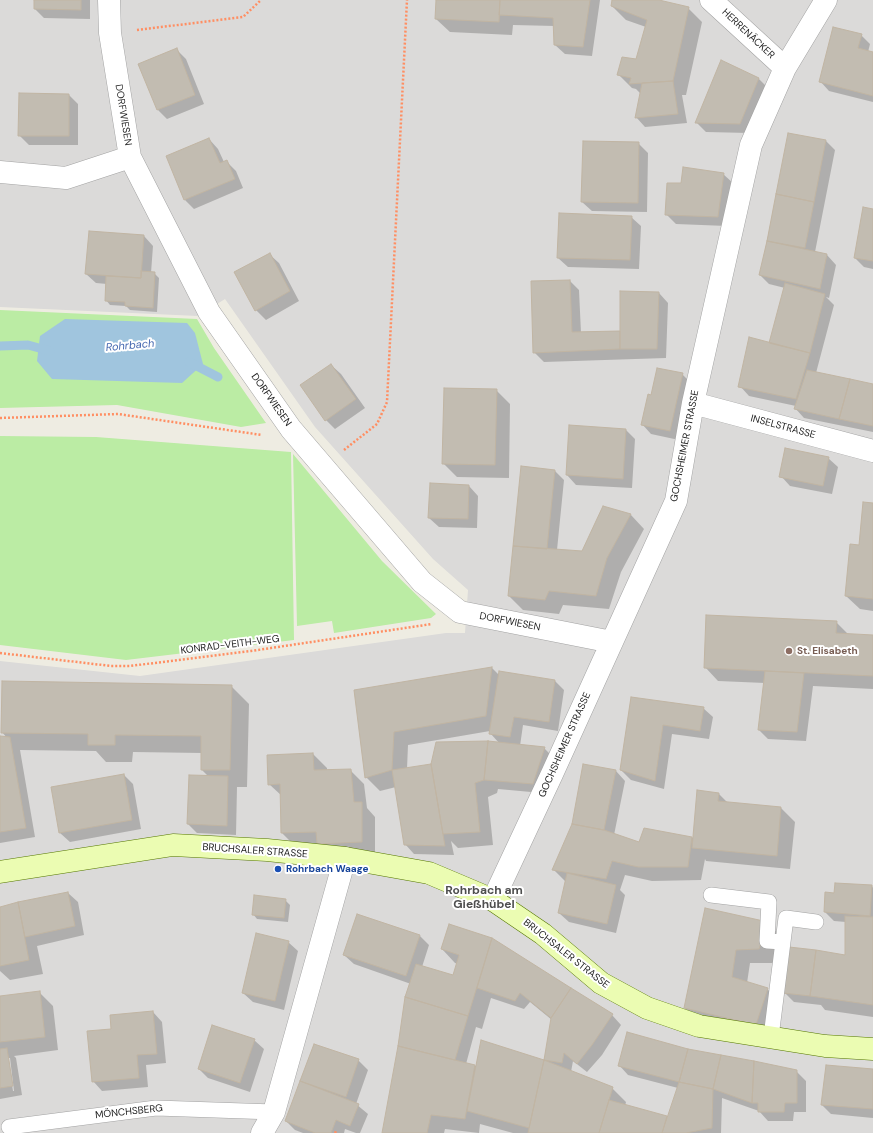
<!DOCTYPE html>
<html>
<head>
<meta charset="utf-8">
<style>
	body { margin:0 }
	canvas { display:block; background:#eeece2 }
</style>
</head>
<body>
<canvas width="873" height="1133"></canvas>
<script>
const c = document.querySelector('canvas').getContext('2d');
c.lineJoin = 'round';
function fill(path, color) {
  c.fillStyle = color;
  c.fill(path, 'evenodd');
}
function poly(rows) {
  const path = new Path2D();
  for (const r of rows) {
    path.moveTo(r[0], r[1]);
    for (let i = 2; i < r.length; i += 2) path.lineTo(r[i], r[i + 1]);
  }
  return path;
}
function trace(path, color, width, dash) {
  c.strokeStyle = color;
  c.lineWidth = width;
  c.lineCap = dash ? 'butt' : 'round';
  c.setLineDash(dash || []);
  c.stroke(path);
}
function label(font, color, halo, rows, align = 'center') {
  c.font = font + ' "DM Sans",sans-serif';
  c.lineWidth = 4;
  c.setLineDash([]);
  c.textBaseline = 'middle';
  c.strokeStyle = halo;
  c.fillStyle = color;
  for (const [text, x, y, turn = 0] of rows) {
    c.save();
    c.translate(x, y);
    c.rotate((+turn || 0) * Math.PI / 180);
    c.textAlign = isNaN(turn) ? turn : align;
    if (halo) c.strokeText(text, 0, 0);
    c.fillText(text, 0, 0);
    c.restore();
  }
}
const residential = poly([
	[0,0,873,0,873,1133,0,1133,0,661,140,676,446,633,465,633,468,590,433,559,315,427,225,299,198,316,0,307]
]);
const grass = poly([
	[0,310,197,319,214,348,266,423,241,427,117,405,0,408],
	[0,436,96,437,291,452,294,640,126,660,0,645],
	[293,454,382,561,436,614,431,618,334,633,332,621,297,626]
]);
const water = poly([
	[65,319,187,323,195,333,203,364,182,383,52,379,37,361,40,336]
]);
const shadow = poly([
	[35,0,90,0,90,19,44,18,35,9],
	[437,0,600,0,592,56,565,54,555,45,555,26,513,25,512,35,450,32,436,19],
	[613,0,655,0,688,8,702,22,686,95,682,95,687,123,645,127,636,117,641,94,636,89,632,88,618,74,637,60,646,27,626,20,612,6],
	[861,35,870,44,868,52,873,53,873,102,829,91,820,81],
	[176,49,186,59,204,104,167,119,158,110,140,64],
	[758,78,768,88,749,133,706,132,697,123],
	[69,95,78,104,78,145,29,145,19,135],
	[789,134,826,141,835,150,815,252,827,255,836,265,829,298,826,297,834,305,816,373,873,385,873,432,804,418,795,408,796,406,749,396,740,386,770,344,785,288,769,284,760,275],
	[209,139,218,149,224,162,226,161,236,171,243,188,194,209,185,200],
	[638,143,648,153,647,212,592,211,582,202],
	[723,174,733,183,727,226,676,224,666,214,682,184],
	[873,210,873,269,864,267,855,258],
	[631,217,641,226,639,269,568,267,558,258],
	[144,236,153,246,151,273,154,273,159,278,157,312,130,310,126,306,110,305,106,300,107,284,96,283,86,274],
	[269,254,279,263,299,301,266,320,256,310],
	[570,281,579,290,581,333,621,331,659,293,668,303,666,358,544,362,534,352],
	[331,365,341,374,365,408,335,429,326,420],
	[682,374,692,384,679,440,651,434,642,424,652,396],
	[496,390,510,404,509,478,457,477,443,463],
	[570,426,626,430,635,439,632,488,576,485,567,475],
	[828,458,838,467,832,494,790,486,781,476],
	[555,471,564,480,557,550,582,553,603,507,631,515,644,529,621,572,609,609,563,605,559,614,523,610,509,596],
	[469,486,478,496,477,528,439,527,429,518],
	[873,504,873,611,860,609,846,596],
	[836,622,849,635,873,636,873,689,813,686,806,741,768,739,759,730,765,683,718,681,705,667],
	[492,668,500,676,500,672,555,681,564,690,558,731,523,725,520,746,544,748,554,758,542,793,498,789,497,793,488,797,493,845,458,848,451,841,454,855,414,854,405,844,396,787,380,791,366,777,356,691],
	[490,731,490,733,500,744,432,765,407,769,408,745],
	[231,686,249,704,247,787,237,787,236,835,197,833,188,824,208,776,202,770,202,753,133,752,132,762,106,762,96,751,20,750,35,837,0,843,0,737,7,738,2,732],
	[631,698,703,708,713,717,709,739,672,734,664,789,631,780,621,770],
	[313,754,327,768,327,770,350,770,364,784,367,808,375,817,375,856,296,847,282,833,282,796,269,784],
	[616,771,625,781,614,835,640,844,645,829,693,838,719,794,728,803,781,808,795,822,790,869,706,861,705,859,701,880,652,881,625,875,620,890,625,895,616,933,569,922,559,913,566,882,554,870],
	[124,775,133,784,141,829,70,842,60,833],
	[872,886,873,888,873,1017,825,1010,821,1005,794,1002,784,992,846,956,846,922,834,921,825,912,835,894],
	[68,893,78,902,84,935,37,946,43,974,10,980,0,971,0,908],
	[285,900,290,905,288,922,257,919,253,914],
	[706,910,768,923,781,937,773,963,750,963,747,983,767,989,781,1002,770,1039,698,1022,685,1008],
	[449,925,492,939,612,1015,621,1025,602,1055,587,1072,573,1061,571,1072,612,1088,626,1102,625,1106,666,1117,668,1118,678,1088,628,1075,619,1065,688,1050,796,1071,806,1081,806,1112,794,1112,793,1121,768,1121,759,1111,722,1098,721,1133,513,1133,480,1124,479,1133,445,1129,444,1133,383,1133,411,984,354,964,344,955,420,936,429,945,422,967,454,976,458,964,455,963,442,949],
	[491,998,524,1009,530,1002,552,1020,544,1061,482,1041,476,1066,466,1064,476,1027,482,1029],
	[288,942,298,951,284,1010,253,1002,243,993],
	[39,992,53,1006,58,1050,14,1056,16,1058,22,1095,0,1099,0,997],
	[8,1058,10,1058,14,1091,13,1091],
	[153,1012,162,1022,166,1063,146,1065,148,1087,102,1091,93,1081,112,1030],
	[254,1040,264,1049,250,1092,208,1078,199,1069],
	[314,1045,358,1060,368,1070,356,1104,368,1114,360,1133,356,1133,345,1129,344,1133,303,1133,295,1130,286,1121],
	[873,1070,873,1118,831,1114,822,1105]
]);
const stream = poly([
	[0,346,28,345,50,351],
	[189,362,218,377]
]);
const building = poly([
	[34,0,81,0,81,10,34,9,34,0],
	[436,0,500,0,499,22,435,19,436,0],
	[500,0,590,0,583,47,554,45,553,18,499,15,500,0],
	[612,0,659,0,689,7,673,81,629,84,631,78,617,75,622,57,636,59,647,20,611,6,612,0],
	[833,27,862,34,858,48,873,52,873,96,819,82,833,27],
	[177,48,195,95,157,110,138,64,177,48],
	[721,60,759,78,740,124,695,123,721,60],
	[673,81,678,114,635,118,642,83,673,81],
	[19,93,69,94,69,136,18,136,19,93],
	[788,133,826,140,814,202,776,194,788,133],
	[209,138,220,163,227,160,235,179,184,200,166,156,209,138],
	[583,141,639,142,638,203,581,202,583,141],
	[683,167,724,173,718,217,665,215,667,183,681,183,683,167],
	[776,194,814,202,805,248,767,241,776,194],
	[863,207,873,209,873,261,854,258,863,207],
	[559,213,632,216,630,260,557,258,559,213],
	[89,231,144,235,141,278,85,274,89,231],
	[767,241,827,254,820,289,759,275,767,241],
	[270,253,290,291,255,311,234,272,270,253],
	[141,271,155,272,153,308,125,306,125,302,105,301,106,276,141,278,141,271],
	[570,280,572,332,620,331,620,349,533,353,531,281,570,280],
	[785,283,825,294,810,353,769,343,785,283],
	[620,291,659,292,657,349,620,349,620,291],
	[749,337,810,353,796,399,738,387,749,337],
	[331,364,356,399,325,421,300,385,331,364],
	[657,368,683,373,670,431,641,425,648,394,651,395,657,368],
	[807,370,850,379,839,419,794,409,807,370],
	[850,379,873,384,873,426,839,419,850,379],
	[444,388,497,389,495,465,442,464,444,388],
	[569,425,626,429,623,479,566,475,569,425],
	[785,448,829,457,823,486,779,477,785,448],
	[521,466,555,470,547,549,513,546,521,466],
	[430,483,469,485,468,519,428,518,430,483],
	[863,502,873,503,873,599,845,596,850,544,859,545,863,502],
	[603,506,631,514,607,558,596,596,549,591,545,600,508,596,513,546,582,551,603,506],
	[706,615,837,621,836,633,873,635,873,676,704,668,706,615],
	[492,667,486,716,394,732,392,770,365,778,354,690,492,667],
	[499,671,555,680,549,722,514,717,510,737,489,734,499,671],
	[765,671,804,673,797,732,758,730,765,671],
	[2,681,232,685,230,770,201,770,201,736,115,735,115,745,88,745,88,734,1,733,2,681],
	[631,697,704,707,700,731,663,725,655,781,620,770,631,697],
	[0,736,10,737,26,828,0,832,0,736],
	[488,741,545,747,533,784,484,780,488,741],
	[488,741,484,780,475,783,480,832,443,834,431,764,436,742,488,741],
	[313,753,314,770,351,769,354,802,362,802,362,842,317,844,316,832,281,833,280,784,268,785,267,755,313,753],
	[431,764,445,846,404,845,392,770,431,764],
	[583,764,616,770,604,830,572,824,583,764],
	[124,774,132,820,59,833,51,787,124,774],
	[189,775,228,776,227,826,187,824,189,775],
	[697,790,719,793,718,801,781,807,777,856,692,848,697,790],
	[572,824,604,830,639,842,644,828,692,837,688,867,638,867,612,861,606,879,552,870,572,824],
	[567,873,616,885,607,924,558,913,567,873],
	[835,883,872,885,870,916,824,912,825,892,834,893,835,883],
	[68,892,75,926,25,937,18,902,68,892],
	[254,895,286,899,284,918,252,915,254,895],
	[18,902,29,960,0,966,0,907,18,902],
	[705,908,768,922,759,949,736,950,732,977,768,988,756,1025,684,1008,705,908],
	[357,914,420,935,406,976,343,955,357,914],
	[845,916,873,917,873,1005,810,996,816,950,845,955,845,916],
	[449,924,492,938,468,1016,405,997,416,964,453,975,459,955,441,949,449,924],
	[256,933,289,941,275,1001,242,993,256,933],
	[492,938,571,988,551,1018,520,993,515,1001,477,988,492,938],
	[789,947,816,950,810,996,783,993,789,947],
	[571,988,613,1014,592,1045,577,1064,564,1053,562,1063,544,1060,551,1018,571,988],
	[40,991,45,1037,0,1042,0,996,40,991],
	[405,997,468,1016,455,1060,398,1046,405,997],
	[153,1011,157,1054,137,1055,139,1078,92,1082,87,1031,111,1029,110,1015,153,1011],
	[212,1025,255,1039,240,1083,198,1069,212,1025],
	[627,1032,688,1049,679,1082,618,1066,627,1032],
	[481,1040,544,1060,529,1128,467,1111,481,1040],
	[314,1044,359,1059,346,1097,300,1081,314,1044],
	[398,1046,475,1065,465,1119,431,1115,427,1133,382,1133,398,1046],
	[7,1048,13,1086,0,1088,0,1049,7,1048],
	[688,1049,721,1055,713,1089,679,1082,688,1049],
	[721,1055,754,1061,752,1103,713,1089,721,1055],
	[544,1060,613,1087,599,1133,528,1133,544,1060],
	[754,1061,797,1070,797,1103,785,1103,784,1112,758,1112,758,1103,752,1103,754,1061],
	[826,1065,873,1069,873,1109,821,1105,826,1065],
	[300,1081,359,1104,350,1126,336,1120,331,1133,315,1133,285,1121,300,1081],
	[679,1082,713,1089,712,1128,686,1133,662,1133,679,1082],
	[609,1100,667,1116,662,1133,599,1133,609,1100]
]);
const path = poly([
	[137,30,243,17,261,0],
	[0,418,118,414,262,435],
	[344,450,377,424,387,402,407,0],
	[0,653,111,666,130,666,251,651,432,624],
	[335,1133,336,1131]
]);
const service = poly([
	[711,895,769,902,767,941,783,942],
	[771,1037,786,918,816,922],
	[9,1127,156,1108,274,1112]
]);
const minor = poly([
	[109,0,110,33,130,157,209,312,291,429,422,582,460,612,612,642],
	[711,0,785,68],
	[0,172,66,178,130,157],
	[693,403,873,451],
	[493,900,552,774,676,501,693,403,751,145,785,68,826,0],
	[262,1133,274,1112,345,858]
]);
const secondary = poly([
	[0,872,173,845,267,850,345,858,429,873,493,900,543,934,601,983,647,1008,699,1026,825,1046,873,1049]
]);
const markers = [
	[789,651,4,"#8d6e63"],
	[278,869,4,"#1a4fb4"]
];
const streetNames = [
	["HERRENÄCKER",748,34,43],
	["DORFWIESEN",123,115,81],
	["DORFWIESEN",271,400,55],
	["INSELSTRASSE",783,427,15],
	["GOCHSHEIMER STRASSE",685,446,-79],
	["DORFWIESEN",510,622,11],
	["KONRAD-VEITH-WEG",230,645,-7],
	["GOCHSHEIMER STRASSE",565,745,-66],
	["BRUCHSALER STRASSE",255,851,4],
	["BRUCHSALER STRASSE",566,954,38],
	["MÖNCHSBERG",129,1112,-6]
];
const educationNames = [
	["St. Elisabeth",797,651]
];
const transitNames = [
	["Rohrbach Waage",286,869]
];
const waterNames = [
	["Rohrbach",130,346,-5]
];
const quarterNames = [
	["Rohrbach am",484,891],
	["Gießhübel",484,905]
];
fill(residential, '#dbdad9');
fill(grass, '#bbeca4');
fill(water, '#a0c5de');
fill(shadow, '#0003');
trace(stream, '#a0c5de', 9);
fill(building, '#c2bcb1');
trace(building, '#c1b5a3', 1);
trace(service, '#a3a3a3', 16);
trace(minor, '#a3a3a3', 23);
trace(secondary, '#570', 23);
trace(path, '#ff8e62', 2.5, [2, 2]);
trace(service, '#fff', 15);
trace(minor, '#fff', 22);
trace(secondary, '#ebfcb2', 22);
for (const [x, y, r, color] of markers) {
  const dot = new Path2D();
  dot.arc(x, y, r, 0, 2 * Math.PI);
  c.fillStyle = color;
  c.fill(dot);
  trace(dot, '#fff', 1.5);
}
label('10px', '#1c1c1c', '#fff', streetNames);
label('bold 10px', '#785e54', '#fff', educationNames, 'left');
label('bold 10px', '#164399', '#fff', transitNames, 'left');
label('italic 11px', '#4568b0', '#fff', waterNames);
label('bold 12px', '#4f4f4f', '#fff', quarterNames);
</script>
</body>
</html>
